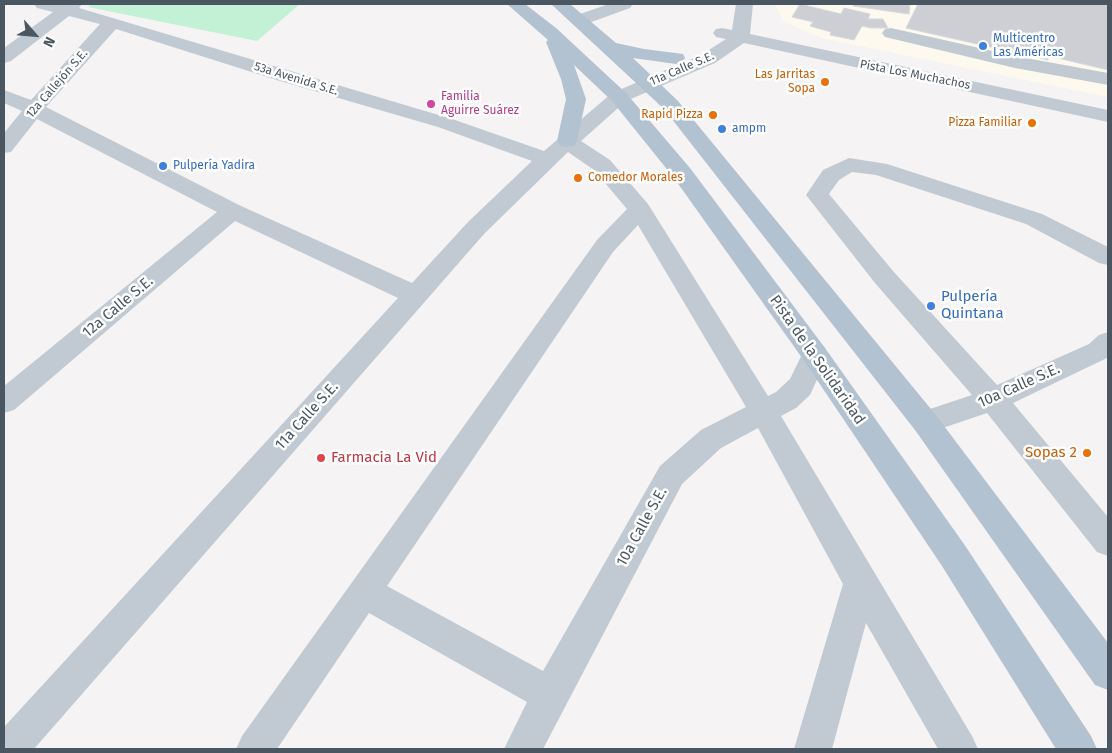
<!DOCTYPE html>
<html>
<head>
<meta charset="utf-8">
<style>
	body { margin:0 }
	#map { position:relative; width:1112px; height:753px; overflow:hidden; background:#f5f3f3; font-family:"Fira Sans",sans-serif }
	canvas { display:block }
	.frame { position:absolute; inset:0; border:5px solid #4a5661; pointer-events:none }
	.north { position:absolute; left:10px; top:10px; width:50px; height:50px; -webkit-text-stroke:4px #fff; paint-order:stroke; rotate:117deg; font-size:14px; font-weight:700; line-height:20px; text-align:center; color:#4a5661 }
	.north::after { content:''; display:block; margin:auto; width:18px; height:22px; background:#4a5661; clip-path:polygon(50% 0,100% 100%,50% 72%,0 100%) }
</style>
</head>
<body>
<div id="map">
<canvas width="1112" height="753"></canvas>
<div class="frame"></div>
<div class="north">N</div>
</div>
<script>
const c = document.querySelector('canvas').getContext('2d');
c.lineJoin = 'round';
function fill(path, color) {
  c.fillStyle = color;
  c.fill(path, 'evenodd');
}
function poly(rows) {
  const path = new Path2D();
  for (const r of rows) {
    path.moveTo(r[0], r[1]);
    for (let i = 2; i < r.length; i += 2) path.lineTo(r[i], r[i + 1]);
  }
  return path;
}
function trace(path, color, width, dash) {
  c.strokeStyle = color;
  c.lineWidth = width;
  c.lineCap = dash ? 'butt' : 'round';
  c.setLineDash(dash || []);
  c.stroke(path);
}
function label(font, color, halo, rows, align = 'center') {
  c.font = font + ' "Fira Sans",sans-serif';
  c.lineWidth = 5;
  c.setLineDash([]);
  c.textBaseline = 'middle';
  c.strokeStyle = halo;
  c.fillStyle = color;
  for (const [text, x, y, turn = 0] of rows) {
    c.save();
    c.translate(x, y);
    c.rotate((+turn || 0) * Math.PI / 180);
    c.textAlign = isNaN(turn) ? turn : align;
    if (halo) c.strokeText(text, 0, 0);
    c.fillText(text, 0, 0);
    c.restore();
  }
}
const commercial = poly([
	[775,4,1108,4,1108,97,821,38,783,21]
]);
const green = poly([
	[92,4,300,4,257,41,88,7]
]);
const building = poly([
	[800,4,841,14,844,8,870,14,868,19,883,19,888,28,871,28,862,26,854,40,830,35,831,32,810,26,813,22,792,17,800,4],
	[854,4,910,4,909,14,853,6,854,4],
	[918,4,1108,4,1108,70,1049,56,1048,60,906,28,918,4]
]);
const minor = poly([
	[34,4,82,4,79,8,452,119,544,151,612,93,701,55,726,39,716,37,713,33,716,29,722,28,732,30,736,4,753,4,750,34,1108,110,1108,122,744,43,715,63,626,101,581,141,610,160,648,204,768,396,776,392,790,379,805,348,815,344,825,348,828,355,810,395,796,408,781,416,972,736,978,749,938,749,866,623,832,749,794,749,843,584,758,428,721,448,682,484,543,749,504,749,527,702,369,613,277,749,236,749,242,736,597,240,627,209,594,170,568,152,484,234,34,749,4,749,4,727,398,298,235,221,14,410,4,413,4,386,217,212,37,119,11,152,4,153,4,133,22,111,4,103,4,90,31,100,100,24,69,16,11,61,4,63,4,48,53,12,37,8,34,4],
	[116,29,280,81,438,127,532,161,468,222,412,283,241,206,46,107,116,29],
	[638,225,746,407,701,430,660,466,543,671,387,586,613,252,638,225],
	[609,4,633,4,630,8,586,24,580,25,574,24,571,20,574,16,609,4],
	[891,28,1015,56,1108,73,1108,85,1015,68,885,37,882,33,885,29,891,28],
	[849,158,887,164,1042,214,1108,247,1108,265,1099,263,1026,224,876,175,852,172,839,180,829,194,893,271,997,385,1089,344,1099,335,1108,332,1107,358,1013,403,1108,517,1108,556,1097,552,987,413,925,434,915,430,911,422,915,414,972,395,875,283,806,195,823,170,849,158]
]);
const major = poly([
	[507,4,525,4,556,28,626,93,690,168,825,348,964,544,1091,736,1097,749,1056,749,942,566,805,362,674,178,612,101,574,65,586,99,577,141,574,146,567,147,560,146,557,141,566,99,561,79,546,42,548,40,507,4],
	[551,4,570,4,616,43,644,49,683,54,685,58,683,62,676,64,633,58,678,101,935,414,1108,643,1108,690,1095,685,915,430,664,109,551,4]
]);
const markers = [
	[983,46,5,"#3f7fe0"],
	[825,82,5,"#e8710a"],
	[431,104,5,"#d1479c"],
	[713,115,5,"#e8710a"],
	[1032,123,5,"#e8710a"],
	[722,129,5,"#3f7fe0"],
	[163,166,5,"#3f7fe0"],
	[578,178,5,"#e8710a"],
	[931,306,5,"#3f7fe0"],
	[1087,453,5,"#e8710a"],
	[321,458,5,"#e0444e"]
];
const farShopnames = [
	["Multicentro",993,39],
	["Las Américas",993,53],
	["ampm",732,129],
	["Pulpería Yadira",173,166]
];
const farStreetnames = [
	["11a Calle S.E.",682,69,-23],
	["Pista Los Muchachos",915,75,11],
	["53a Avenida S.E.",296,79,17],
	["12a Callejón S.E.",57,84,-49]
];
const farFoodnames = [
	["Las Jarritas",815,75],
	["Sopa",815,89],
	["Rapid Pizza",703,115],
	["Pizza Familiar",1022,123],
	["Comedor Morales",588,178,"left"]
];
const farHotelnames = [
	["Familia",441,97],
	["Aguirre Suárez",441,111]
];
const shopNames = [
	["Pulpería",941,297],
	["Quintana",941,314]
];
const streetNames = [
	["12a Calle S.E.",118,307,-40],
	["Pista de la Solidaridad",817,360,55],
	["10a Calle S.E.",1019,386,-24],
	["11a Calle S.E.",307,416,-48],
	["10a Calle S.E.",642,527,-61]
];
const foodNames = [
	["Sopas 2",1077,453]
];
const healthNames = [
	["Farmacia La Vid",331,458]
];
fill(commercial, '#fdf9ef');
fill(green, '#c3f1d5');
fill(building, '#cdcfd5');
trace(building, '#d7d9de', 1);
fill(minor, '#c1cad2');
fill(major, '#b3c2d1');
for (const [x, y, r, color] of markers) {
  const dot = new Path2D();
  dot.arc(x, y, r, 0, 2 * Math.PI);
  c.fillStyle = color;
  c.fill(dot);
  trace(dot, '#fff', 2);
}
label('12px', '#366cbe', '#fff', farShopnames, 'left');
label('12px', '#4a5661', '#fff', farStreetnames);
label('12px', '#c56008', '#fff', farFoodnames, 'right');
label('12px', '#b23c85', '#fff', farHotelnames, 'left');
label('15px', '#366cbe', '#fff', shopNames, 'left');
label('15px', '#4a5661', '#fff', streetNames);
label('15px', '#c56008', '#fff', foodNames, 'right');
label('15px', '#be3a42', '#fff', healthNames, 'left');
</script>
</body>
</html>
